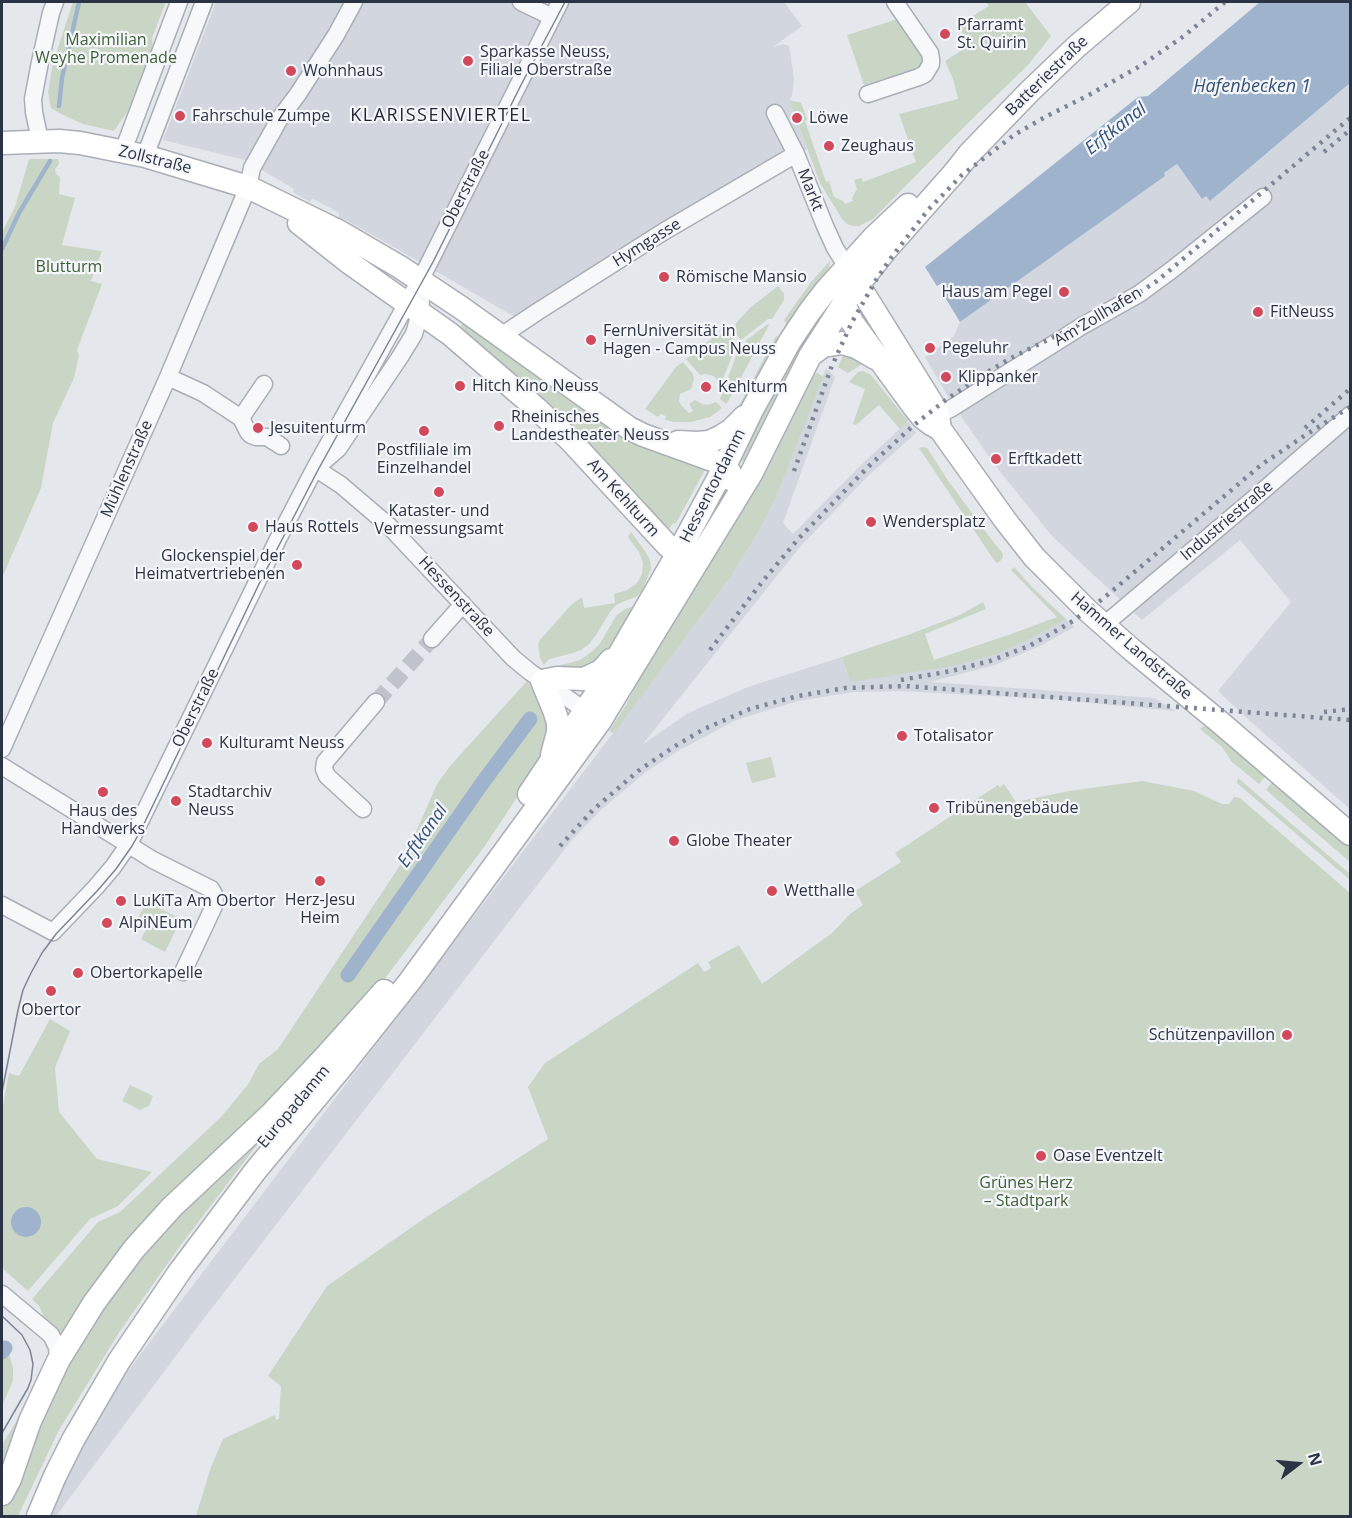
<!DOCTYPE html>
<html>
<head>
<meta charset="utf-8">
<style>
	body { margin:0 }
	#map { position:relative; width:1352px; height:1518px; overflow:hidden; background:#e4e7ec; font-family:"Open Sans",sans-serif }
	canvas { display:block }
	.frame { position:absolute; inset:0; border:3px solid #2b3445; pointer-events:none }
	.north { position:absolute; left:1268px; top:1434px; width:60px; height:60px; -webkit-text-stroke:4px #f4f6f9; paint-order:stroke; rotate:74deg; font-size:16px; font-weight:700; line-height:24px; text-align:center; color:#2b3445 }
	.north::after { content:''; display:block; margin:auto; width:21px; height:27px; background:#2b3445; clip-path:polygon(50% 0,100% 100%,50% 72%,0 100%) }
</style>
</head>
<body>
<div id="map">
<canvas width="1352" height="1518"></canvas>
<div class="frame"></div>
<div class="north">N</div>
</div>
<script>
const c = document.querySelector('canvas').getContext('2d');
c.lineJoin = 'round';
function fill(path, color) {
  c.fillStyle = color;
  c.fill(path, 'evenodd');
}
function poly(rows) {
  const path = new Path2D();
  for (const r of rows) {
    if (r.length === 3) {
      path.moveTo(r[0] + r[2], r[1]);
      path.arc(r[0], r[1], r[2], 0, 2 * Math.PI);
      continue;
    }
    path.moveTo(r[0], r[1]);
    for (let i = 2; i < r.length; i += 2) path.lineTo(r[i], r[i + 1]);
  }
  return path;
}
function trace(path, color, width, dash) {
  c.strokeStyle = color;
  c.lineWidth = width;
  c.lineCap = dash ? 'butt' : 'round';
  c.setLineDash(dash || []);
  c.stroke(path);
}
function label(font, color, halo, rows, align = 'center') {
  c.font = font + ' "Open Sans",sans-serif';
  c.lineWidth = 4.5;
  c.setLineDash([]);
  c.textBaseline = 'middle';
  c.strokeStyle = halo;
  c.fillStyle = color;
  for (const [text, x, y, turn = 0] of rows) {
    c.save();
    c.translate(x, y);
    c.rotate((+turn || 0) * Math.PI / 180);
    c.textAlign = isNaN(turn) ? turn : align;
    if (halo) c.strokeText(text, 0, 0);
    c.fillText(text, 0, 0);
    c.restore();
  }
}
const built = poly([
	[216,2,784,2,802,26,773,47,784,44,789,46,790,51,794,79,792,96,789,100,807,149,796,154,520,320,413,258,344,219,339,219,339,213,312,198,310,202,293,192,294,189,245,160,163,140],
	[1350,83,1350,809,1250,721,1218,691,1291,602,1240,540,1142,620,1052,536,994,464,950,400,925,357,954,336,960,322,1177,164,1201,198,1206,196,1210,201],
	[826,368,835,377,783,523,793,534,858,468,908,421,916,433,867,477,800,547,642,745,688,713,748,687,842,657,850,682,1034,637,1066,619,1074,627,1040,646,995,665,930,682,1154,698,1176,711,1049,699,900,691,853,692,798,701,736,720,678,751,646,772,602,809,571,841,202,1321,56,1516,45,1516,62,1478,111,1393,613,733,729,579,758,533,778,493]
]);
const green = poly([
	[73,2,166,2,152,38,153,54,136,99,114,131,83,124,61,114,51,108,48,92,53,63],
	[986,2,1025,2,1051,36,1028,65,965,126,873,219,859,226,853,226,847,224,842,219,820,183,789,100,801,103,807,119,805,121,826,182,829,181,834,197,843,201,845,204,853,201,852,198,857,189,854,180,861,178,863,182,916,162,899,114,958,99,953,79,945,61,970,45,958,25,989,6],
	[898,19,922,57,923,62,919,68,864,85,847,35],
	[29,159,58,159,59,164,55,169,56,174,60,177,59,194,75,198,62,245,102,251,91,281,102,284,77,350,79,355,74,378,53,423,41,488,2,578,2,232,15,207],
	[830,261,829,268,805,298,787,326,784,320,811,282],
	[778,286,784,294,784,300,772,319,768,319,741,340,737,335,735,329,736,323,750,308],
	[462,317,707,466,676,523,672,524,668,531,461,333],
	[768,324,769,325,729,400,726,404,720,399,738,351,739,349,743,354,750,348,745,341],
	[722,334,727,334,732,337,737,344,720,386,717,380,714,376,705,374,700,375,686,359,715,336],
	[776,336,781,338,740,413,724,421,733,414,741,402],
	[792,354,800,360,745,464,737,454],
	[843,355,851,356,864,363,848,373,838,367],
	[683,362,693,374,694,379,691,389,680,394,679,401,681,405,689,413,693,411,689,404,695,400,702,404,707,405,716,402,722,408,710,417,691,422,674,422,665,420,666,416,660,414,658,417,645,409,676,367],
	[863,371,871,375,908,421,900,429,879,405,856,425,853,424,865,389,849,382,858,372],
	[818,373,823,377,778,493,758,533,729,579,614,733,609,731,626,705,644,670,773,453,775,454,812,375],
	[922,447,927,448,947,479,988,535,1003,554,1002,559,999,562,996,563,919,448],
	[631,532,645,551,650,560,651,569,642,591,636,597,622,602,615,606,610,612,596,635,589,644,581,650,573,653,549,659,544,665,540,658,538,645,540,640,571,605,582,597,584,608,615,603,614,594,627,590,637,583,642,574,643,563,639,552,628,537],
	[1014,567,1034,589,1066,619,1034,637,996,654,952,666,850,682,842,657,905,636,960,615,983,602,986,609,925,634,934,660,1014,633,1057,617,1011,570],
	[638,605,608,653,591,668,555,670,558,666,580,660,590,653,599,645,616,616,625,609],
	[527,681,541,700,551,727,542,760,484,847,374,993,61,1339,46,1322,39,1306,32,1299,98,1222,120,1212,222,1116,249,1083,259,1064,278,1049,393,876,405,857,437,784,451,765],
	[527,717,533,722,486,784,353,978,345,973,478,780],
	[1207,726,1266,776,1259,784,1232,762,1222,747,1200,729,1202,727],
	[771,757,776,777,752,783,746,763],
	[1238,778,1350,874,1350,880,1237,783],
	[1142,781,1194,791,1222,804,1229,804,1234,797,1240,798,1350,893,1350,1516,196,1516,211,1467,223,1439,275,1415,276,1420,279,1419,281,1386,268,1376,327,1286,425,1218,548,1139,528,1087,545,1063,698,963,704,972,711,968,708,962,739,945,762,984,832,933,850,914,863,905,855,891,901,862,895,853,998,785,1000,787,1004,784,1016,802,1069,791],
	[1273,781,1350,848,1350,862,1266,790],
	[147,902,181,919,165,952,141,939,146,930,135,923],
	[50,1019,70,1031,55,1068,59,1112,97,1159,152,1172,118,1206,90,1219,28,1291,2,1268,2,1110,9,1073,19,1076],
	[130,1085,153,1096,149,1106,140,1110,122,1101],
	[253,1142,257,1145,180,1246,120,1331,59,1430,18,1516,2,1516,2,1508,10,1499,58,1380,136,1256],
	[2,1343,8,1350,13,1368,13,1381,2,1406],
	[28,1402,2,1474,2,1445]
]);
const water = poly([
	[1260,2,1350,2,1350,83,1210,201,1206,196,1202,199,1177,164,1164,173,1165,176,960,322,943,294,947,291,944,287,942,283,937,286,925,267,1138,97,1148,96],
	[26,1222,15]
]);
const stream = poly([
	[59,106,62,78,79,2],
	[2,249,19,213,50,161]
]);
const canal = poly([
	[348,975,483,782,530,719],
	[2,1352,5,1348]
]);
const streetTunnel = poly([
	[376,702,432,639]
]);
const street = poly([
	[521,2,552,17],
	[868,94,919,77,925,74,931,64,931,59,930,53,895,2],
	[775,113,796,154,825,226,835,248,847,267],
	[40,141,34,112,33,99,40,62,51,13,55,2],
	[123,151,179,2],
	[145,156,204,2],
	[501,336,537,312,663,232,796,154],
	[168,377,203,393,241,418,248,432,251,435,256,437,267,437,281,446],
	[241,418,264,384],
	[927,418,934,417,952,408,1082,326,1139,294,1173,269,1263,197],
	[324,461,338,449,400,357,414,334,420,313,421,301],
	[315,468,341,485,389,526,513,658,530,672,593,716],
	[1104,625,1258,495,1350,415],
	[432,639,463,604],
	[2,749,168,377,248,187,252,168,280,118,298,94,336,35,354,2],
	[2,766,153,860,211,889,214,894,215,900,214,906,183,972],
	[363,809,327,776,324,769,325,762,376,702],
	[2,905,53,932,96,887,113,867,129,844,279,537,315,468,424,273,560,2],
	[2,1294,51,1335,57,1347,58,1361]
]);
const secondary = poly([
	[2,143,59,141,80,143,145,156,248,187,340,232,400,267,463,309,629,428,643,435,715,461,725,466,730,473,732,480],
	[299,223,347,261,450,334,536,408,571,441,668,546,678,553,693,552],
	[851,273,935,408,938,416,940,429,1005,520,1034,557,1087,610,1131,649,1222,724,1350,834],
	[843,291,844,303,852,322,914,407,923,418,931,424,940,429],
	[811,355,823,346,842,343,856,347,875,358],
	[678,442,697,443,709,442,720,437,731,430,744,417],
	[552,755,558,732,558,722,554,710,542,681,557,678,584,679,601,671,611,660],
	[529,794,598,691,678,553,725,466,752,410,790,341,810,311,827,289,873,238,908,205],
	[2,1494,10,1479,30,1421,58,1361,94,1303,134,1249,172,1207,271,1114,324,1058,384,991],
	[38,1516,55,1476,73,1440,119,1361,180,1271,256,1170,345,1063,410,981,600,721,751,474,810,356,844,303,885,251,954,173,969,154,1030,91,1076,47,1129,2]
]);
const tram = poly([
	[2,1092,18,1010,23,990,31,973,42,953,56,934,98,890,116,869,132,846,142,828,259,584,318,470,433,262,521,85,565,2],
	[2,1316,22,1335,30,1350,33,1364,31,1380,28,1388,2,1433]
]);
const rail = poly([
	[1324,152,1350,130],
	[1305,428,1350,389],
	[794,471,831,368,852,322,876,280,891,258,928,210,962,175,1014,135,1047,116,1087,96,1142,65,1184,36,1225,2],
	[710,650,762,582,799,538,869,466,914,425,947,399,989,371,1011,358,1121,304,1157,281,1350,118],
	[901,680,951,671,990,661,1029,646,1047,636,1073,621,1105,597,1261,465,1304,436,1350,407],
	[1324,712,1350,709],
	[560,846,593,810,638,771,672,748,704,729,750,709,798,696,845,688,905,686,1350,720]
]);
const markers = [
	[945,34,6,"#d1495b"],
	[468,61,6,"#d1495b"],
	[291,71,6,"#d1495b"],
	[180,116,6,"#d1495b"],
	[797,118,6,"#d1495b"],
	[829,146,6,"#d1495b"],
	[664,277,6,"#d1495b"],
	[1064,292,6,"#d1495b"],
	[1258,312,6,"#d1495b"],
	[591,340,6,"#d1495b"],
	[930,348,6,"#d1495b"],
	[946,377,6,"#d1495b"],
	[460,386,6,"#d1495b"],
	[706,387,6,"#d1495b"],
	[499,426,6,"#d1495b"],
	[258,428,6,"#d1495b"],
	[424,431,6,"#d1495b"],
	[996,459,6,"#d1495b"],
	[439,492,6,"#d1495b"],
	[871,522,6,"#d1495b"],
	[253,527,6,"#d1495b"],
	[297,565,6,"#d1495b"],
	[902,736,6,"#d1495b"],
	[207,743,6,"#d1495b"],
	[103,792,6,"#d1495b"],
	[176,801,6,"#d1495b"],
	[934,808,6,"#d1495b"],
	[674,841,6,"#d1495b"],
	[320,881,6,"#d1495b"],
	[772,891,6,"#d1495b"],
	[121,901,6,"#d1495b"],
	[107,923,6,"#d1495b"],
	[78,973,6,"#d1495b"],
	[51,991,6,"#d1495b"],
	[1287,1035,6,"#d1495b"],
	[1041,1156,6,"#d1495b"]
];
const poiNames = [
	["Pfarramt",957,25],
	["St. Quirin",957,43],
	["Sparkasse Neuss,",480,52],
	["Filiale Oberstraße",480,70],
	["Wohnhaus",303,71],
	["Fahrschule Zumpe",192,116],
	["Löwe",809,118],
	["Zeughaus",841,146],
	["Römische Mansio",676,277],
	["Haus am Pegel",1052,292,"right"],
	["FitNeuss",1270,312],
	["FernUniversität in",603,331],
	["Hagen - Campus Neuss",603,349],
	["Pegeluhr",942,348],
	["Klippanker",958,377],
	["Hitch Kino Neuss",472,386],
	["Kehlturm",718,387],
	["Rheinisches",511,417],
	["Landestheater Neuss",511,435],
	["Jesuitenturm",270,428],
	["Postfiliale im",424,450,"center"],
	["Einzelhandel",424,468,"center"],
	["Erftkadett",1008,459],
	["Kataster- und",439,511,"center"],
	["Vermessungsamt",439,529,"center"],
	["Wendersplatz",883,522],
	["Haus Rottels",265,527],
	["Glockenspiel der",285,556,"right"],
	["Heimatvertriebenen",285,574,"right"],
	["Totalisator",914,736],
	["Kulturamt Neuss",219,743],
	["Stadtarchiv",188,792],
	["Neuss",188,810],
	["Tribünengebäude",946,808],
	["Haus des",103,811,"center"],
	["Handwerks",103,829,"center"],
	["Globe Theater",686,841],
	["Wetthalle",784,891],
	["Herz-Jesu",320,900,"center"],
	["Heim",320,918,"center"],
	["LuKiTa Am Obertor",133,901],
	["AlpiNEum",119,923],
	["Obertorkapelle",90,973],
	["Obertor",51,1010,"center"],
	["Schützenpavillon",1275,1035,"right"],
	["Oase Eventzelt",1053,1156]
];
const parkNames = [
	["Maximilian",106,40],
	["Weyhe Promenade",106,58],
	["Blutturm",69,267],
	["Grünes Herz",1026,1183],
	["– Stadtpark",1026,1201]
];
const streetNames = [
	["Batteriestraße",1047,76,-44],
	["Zollstraße",155,160,14],
	["Oberstraße",466,189,-63],
	["Markt",810,190,68],
	["Hymgasse",647,243,-32],
	["Am Zollhafen",1098,317,-31],
	["Mühlenstraße",127,469,-66],
	["Hessentordamm",713,486,-63],
	["Am Kehlturm",623,498,48],
	["Industriestraße",1227,521,-40],
	["Hessenstraße",456,597,47],
	["Hammer Landstraße",1131,646,41],
	["Oberstraße",196,708,-64],
	["Europadamm",294,1107,-50]
];
const waterNames = [
	["Hafenbecken 1",1252,87],
	["Erftkanal",1116,129,-38],
	["Erftkanal",423,836,-55]
];
const neighbourhoodNames = [
	["KLARISSENVIERTEL",441,116]
];
fill(built, '#d2d6de');
fill(green, '#c9d6c5');
fill(water, '#9fb4cc');
trace(stream, '#9fb4cc', 4.5);
trace(canal, '#9fb4cc', 15);
trace(streetTunnel, '#bfc3cb', 16, [16, 8]);
trace(street, '#a9aeb7', 19);
trace(secondary, '#a9aeb7', 25);
trace(street, '#f7f8fa', 16);
trace(secondary, '#fff', 22);
trace(tram, '#7d8696', 1.5);
trace(rail, '#7d8696', 4.5, [3, 6]);
for (const [x, y, r, color] of markers) {
  const dot = new Path2D();
  dot.arc(x, y, r, 0, 2 * Math.PI);
  c.fillStyle = color;
  c.fill(dot);
  trace(dot, '#f4f6f9', 2);
}
label('16px', '#2b3445', '#f4f6f9', poiNames, 'left');
label('16px', '#3f6138', '#f4f6f9', parkNames);
label('16px', '#2b3445', '#f4f6f9', streetNames);
label('italic 18px', '#34527a', '#f4f6f9', waterNames);
c.letterSpacing = '1.5px';
label('18px', '#1d2536', '#f4f6f9', neighbourhoodNames);
c.letterSpacing = '0px';
</script>
</body>
</html>
